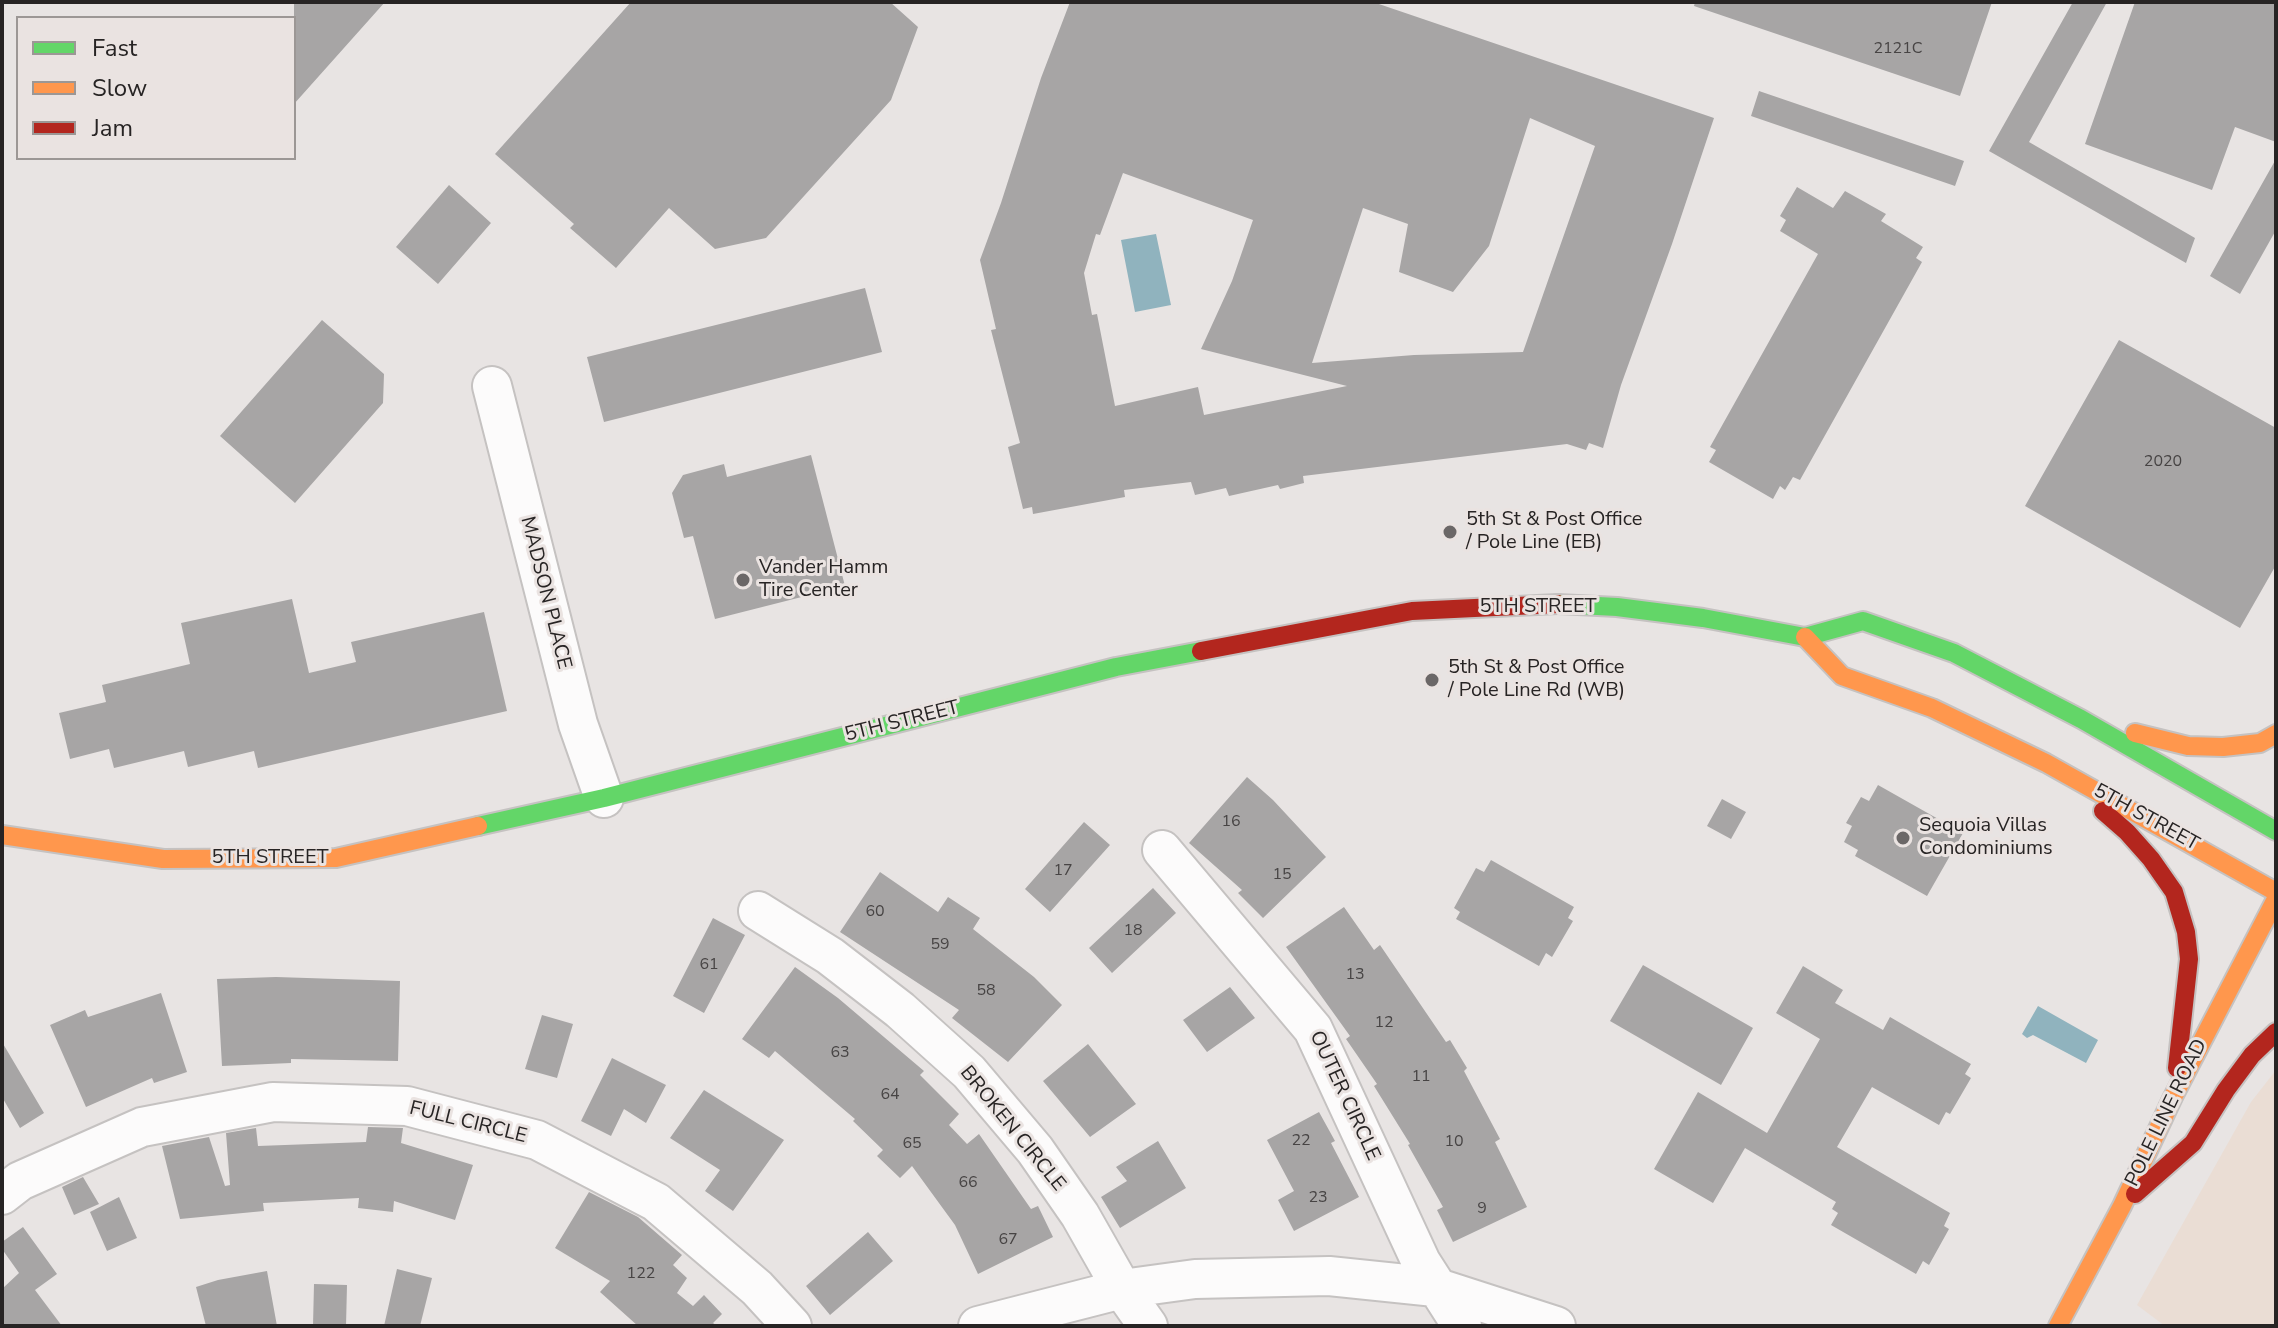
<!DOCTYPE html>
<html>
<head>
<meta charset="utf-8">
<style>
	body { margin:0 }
	#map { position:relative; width:2278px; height:1328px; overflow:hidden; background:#e8e4e3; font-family:"Nunito Sans",sans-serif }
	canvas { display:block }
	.frame { position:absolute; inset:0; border:4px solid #272424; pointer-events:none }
	.legend { position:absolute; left:16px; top:16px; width:280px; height:144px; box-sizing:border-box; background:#eae3e1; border:2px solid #9c9795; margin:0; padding:10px 14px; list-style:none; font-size:24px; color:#272424 }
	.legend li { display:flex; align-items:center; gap:16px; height:40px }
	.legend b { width:40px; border:2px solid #9c9795 }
</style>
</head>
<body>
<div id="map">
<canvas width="2278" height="1328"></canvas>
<div class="frame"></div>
<ul class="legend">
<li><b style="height:10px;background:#63d668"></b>Fast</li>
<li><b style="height:10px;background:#ff974d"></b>Slow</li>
<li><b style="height:10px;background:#b3261e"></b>Jam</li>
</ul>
</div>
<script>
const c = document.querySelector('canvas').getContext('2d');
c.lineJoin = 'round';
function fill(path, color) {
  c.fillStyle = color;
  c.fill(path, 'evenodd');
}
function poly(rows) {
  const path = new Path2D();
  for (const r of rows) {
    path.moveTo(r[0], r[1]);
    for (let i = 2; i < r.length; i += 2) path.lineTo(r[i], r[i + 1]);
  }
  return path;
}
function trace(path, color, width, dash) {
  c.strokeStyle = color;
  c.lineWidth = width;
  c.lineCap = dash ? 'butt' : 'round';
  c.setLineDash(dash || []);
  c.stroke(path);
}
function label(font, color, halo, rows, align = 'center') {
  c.font = font + ' "Nunito Sans",sans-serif';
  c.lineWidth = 6;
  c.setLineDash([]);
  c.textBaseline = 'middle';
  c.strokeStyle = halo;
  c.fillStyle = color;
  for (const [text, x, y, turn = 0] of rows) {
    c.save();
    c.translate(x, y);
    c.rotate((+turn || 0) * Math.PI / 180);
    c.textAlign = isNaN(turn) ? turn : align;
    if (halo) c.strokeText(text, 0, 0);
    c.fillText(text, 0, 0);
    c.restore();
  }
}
const commercial = poly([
	[2276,1070,2276,1326,2165,1326,2137,1305,2251,1102]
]);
const water = poly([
	[1156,234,1171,305,1135,312,1121,240],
	[2038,1006,2098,1040,2086,1063,2033,1035,2027,1038,2022,1034]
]);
const building = poly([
	[294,2,385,2,294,104],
	[631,2,890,2,918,27,891,100,766,238,715,249,669,208,616,268,570,228,574,224,495,154],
	[1070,2,1373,2,1714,118,1672,244,1621,385,1603,448,1589,443,1586,450,1567,444,1303,476,1304,483,1280,489,1278,485,1229,496,1226,488,1195,495,1191,482,1124,490,1125,497,1033,514,1032,507,1023,509,1008,447,1020,443,991,330,996,329,980,260,1001,203,1041,78],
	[1530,118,1595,146,1523,352,1414,355,1312,363,1363,208,1408,224,1399,272,1453,292,1489,246],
	[1123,173,1253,220,1232,281,1201,349,1347,386,1204,415,1198,387,1115,406,1097,314,1092,315,1084,273,1096,234,1100,235],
	[1695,2,1992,2,1960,96,1694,6],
	[2073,2,2107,2,2029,142,2195,238,2186,263,1989,151],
	[2135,2,2276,2,2276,142,2235,127,2212,190,2085,144],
	[1759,91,1964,161,1955,186,1751,116],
	[2276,159,2276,230,2240,294,2210,276],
	[449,185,491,223,438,284,396,247],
	[1797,187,1833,208,1845,191,1886,214,1881,221,1923,247,1916,258,1922,262,1800,480,1793,477,1785,490,1780,486,1773,499,1709,462,1716,450,1710,447,1818,254,1780,231,1786,220,1780,216],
	[865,288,882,352,604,422,587,357],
	[322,320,384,374,383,403,295,503,220,436],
	[2119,340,2276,428,2276,565,2240,628,2025,506],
	[811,455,845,586,715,619,693,536,684,538,672,493,683,475,724,464,727,477],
	[292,599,309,673,356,662,351,642,484,612,507,711,258,768,254,751,188,767,184,751,114,768,109,749,70,759,59,713,106,702,102,685,190,664,181,623],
	[1247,777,1273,800,1326,857,1263,918,1238,893,1242,890,1189,843],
	[1878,785,1963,833,1927,896,1855,856,1858,850,1844,842,1852,826,1846,823,1861,797,1869,801],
	[1722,799,1746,812,1731,839,1707,826],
	[1084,822,1110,845,1050,912,1025,889],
	[1491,860,1574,907,1568,918,1573,921,1552,957,1546,953,1539,966,1456,919,1460,912,1454,908,1476,868,1484,872],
	[880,872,938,912,948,897,980,918,973,929,1034,977,1062,1005,1008,1062,952,1018,959,1010,840,932],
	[1153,888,1176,913,1112,973,1089,948],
	[1344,907,1374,950,1380,945,1446,1042,1450,1040,1467,1068,1464,1071,1500,1139,1495,1142,1527,1207,1453,1242,1437,1210,1443,1207,1408,1145,1410,1144,1374,1086,1377,1084,1346,1039,1350,1036,1286,947],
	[713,918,745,935,704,1013,673,996],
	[1643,965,1753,1028,1721,1085,1610,1021],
	[1803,966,1843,990,1835,1003,1883,1030,1890,1017,1971,1064,1965,1074,1971,1078,1950,1114,1946,1112,1939,1125,1872,1087,1837,1147,1950,1213,1944,1226,1949,1229,1929,1265,1923,1261,1916,1274,1831,1225,1838,1213,1832,1209,1836,1202,1745,1148,1713,1203,1654,1169,1698,1092,1767,1133,1820,1039,1776,1013],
	[795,967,838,998,924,1071,920,1075,959,1114,949,1125,967,1144,979,1134,1031,1209,1038,1206,1053,1237,978,1274,955,1225,912,1166,900,1178,877,1156,883,1150,853,1121,855,1119,775,1051,769,1058,742,1039],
	[276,977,400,981,398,1061,291,1059,291,1063,222,1066,217,979],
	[1230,987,1255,1018,1207,1052,1183,1020],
	[161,993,187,1072,154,1083,152,1078,86,1107,50,1025,85,1010,88,1017],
	[542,1015,573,1024,557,1078,525,1069],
	[2,1042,44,1113,20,1128,2,1097],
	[1088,1044,1136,1104,1090,1137,1043,1081],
	[612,1058,666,1085,646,1123,624,1109,611,1136,581,1121],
	[704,1090,784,1140,733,1211,705,1191,720,1170,670,1138],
	[1319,1112,1335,1141,1331,1143,1359,1197,1294,1231,1278,1200,1294,1191,1267,1140],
	[368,1127,403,1128,401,1143,473,1165,455,1220,394,1201,393,1212,358,1208,359,1198,263,1203,264,1211,180,1219,162,1146,209,1137,225,1186,230,1185,226,1133,256,1128,258,1146,366,1142],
	[1158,1141,1186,1188,1120,1228,1101,1197,1127,1181,1116,1167],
	[83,1177,99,1204,74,1215,62,1187],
	[589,1192,638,1217,682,1255,673,1265,687,1278,677,1293,693,1306,704,1295,722,1314,713,1323,717,1326,638,1326,600,1292,610,1281,555,1248],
	[119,1197,137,1238,107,1251,90,1212],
	[23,1227,57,1274,35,1290,62,1326,2,1326,2,1289,19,1273,2,1249,2,1242],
	[868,1232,893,1261,830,1315,806,1286],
	[397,1269,432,1278,420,1326,384,1326],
	[267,1271,277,1326,206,1326,196,1287,218,1280],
	[314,1284,347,1285,346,1326,313,1326]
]);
const street = poly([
	[492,386,578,724,604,798],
	[1162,850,1313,1029,1421,1262,1462,1326],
	[758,911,830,956,900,1010,969,1072,1035,1150,1080,1215,1122,1289,1148,1326],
	[2,1195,20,1181,142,1127,273,1102,407,1106,537,1140,656,1202,757,1288,792,1326],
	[978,1326,1122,1289,1195,1279,1329,1276,1435,1287,1556,1326]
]);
const fast = poly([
	[1558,604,1617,607,1703,618,1805,637,1863,621,1954,653,2081,719,2276,831],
	[478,826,604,798,1116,667,1201,651]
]);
const slow = poly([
	[1805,637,1842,676,1932,708,2046,763,2276,892],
	[2135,733,2188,746,2223,747,2260,743,2276,734],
	[2,835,163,859,336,858,478,826],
	[2058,1326,2122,1206,2173,1097,2276,899]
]);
const jam = poly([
	[1201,651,1412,611,1558,604],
	[2103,811,2127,832,2151,859,2174,892,2186,932,2189,959,2177,1068],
	[2135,1194,2193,1143,2226,1090,2252,1055,2276,1032]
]);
const markers = [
	[1450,532,8,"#6b6767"],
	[743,580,8,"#6b6767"],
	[1432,680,8,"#6b6767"],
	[1903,838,8,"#6b6767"]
];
const numberNames = [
	["2121C",1898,49],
	["2020",2163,462],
	["16",1231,822],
	["17",1063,871],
	["15",1282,875],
	["60",875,912],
	["18",1133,931],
	["59",940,945],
	["61",709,965],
	["13",1355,975],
	["58",986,991],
	["12",1384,1023],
	["63",840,1053],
	["11",1421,1077],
	["64",890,1095],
	["22",1301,1141],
	["10",1454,1142],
	["65",912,1144],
	["66",968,1183],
	["23",1318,1198],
	["9",1482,1209],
	["67",1008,1240],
	["122",641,1274]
];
const poiNames = [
	["5th St & Post Office",1466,520],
	["/ Pole Line (EB)",1466,543],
	["Vander Hamm",759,568],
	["Tire Center",759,591],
	["5th St & Post Office",1448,668],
	["/ Pole Line Rd (WB)",1448,691],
	["Sequoia Villas",1919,826],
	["Condominiums",1919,849]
];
const streetNames = [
	["MADSON PLACE",545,593,76],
	["5TH STREET",1538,607],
	["5TH STREET",902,722,-14],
	["5TH STREET",2146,818,29],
	["5TH STREET",270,858],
	["OUTER CIRCLE",1344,1096,65],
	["POLE LINE ROAD",2167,1113,-64],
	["FULL CIRCLE",468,1123,14],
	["BROKEN CIRCLE",1012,1129,51]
];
fill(commercial, '#eaddd4');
fill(water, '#90b3be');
fill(building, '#a7a5a5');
trace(street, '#c5c2c1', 42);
trace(fast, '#c5c2c1', 22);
trace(slow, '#c5c2c1', 22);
trace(jam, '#c5c2c1', 22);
trace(street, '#fcfbfb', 38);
trace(fast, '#63d668', 18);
trace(slow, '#ff974d', 18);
trace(jam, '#b3261e', 18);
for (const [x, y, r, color] of markers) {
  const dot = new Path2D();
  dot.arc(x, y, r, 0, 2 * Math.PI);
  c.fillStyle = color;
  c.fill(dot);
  trace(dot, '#eae3e1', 3);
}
label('16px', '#474444', null, numberNames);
label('20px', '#272424', '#eae3e1', poiNames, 'left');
label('20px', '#272424', '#eae3e1', streetNames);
</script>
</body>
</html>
